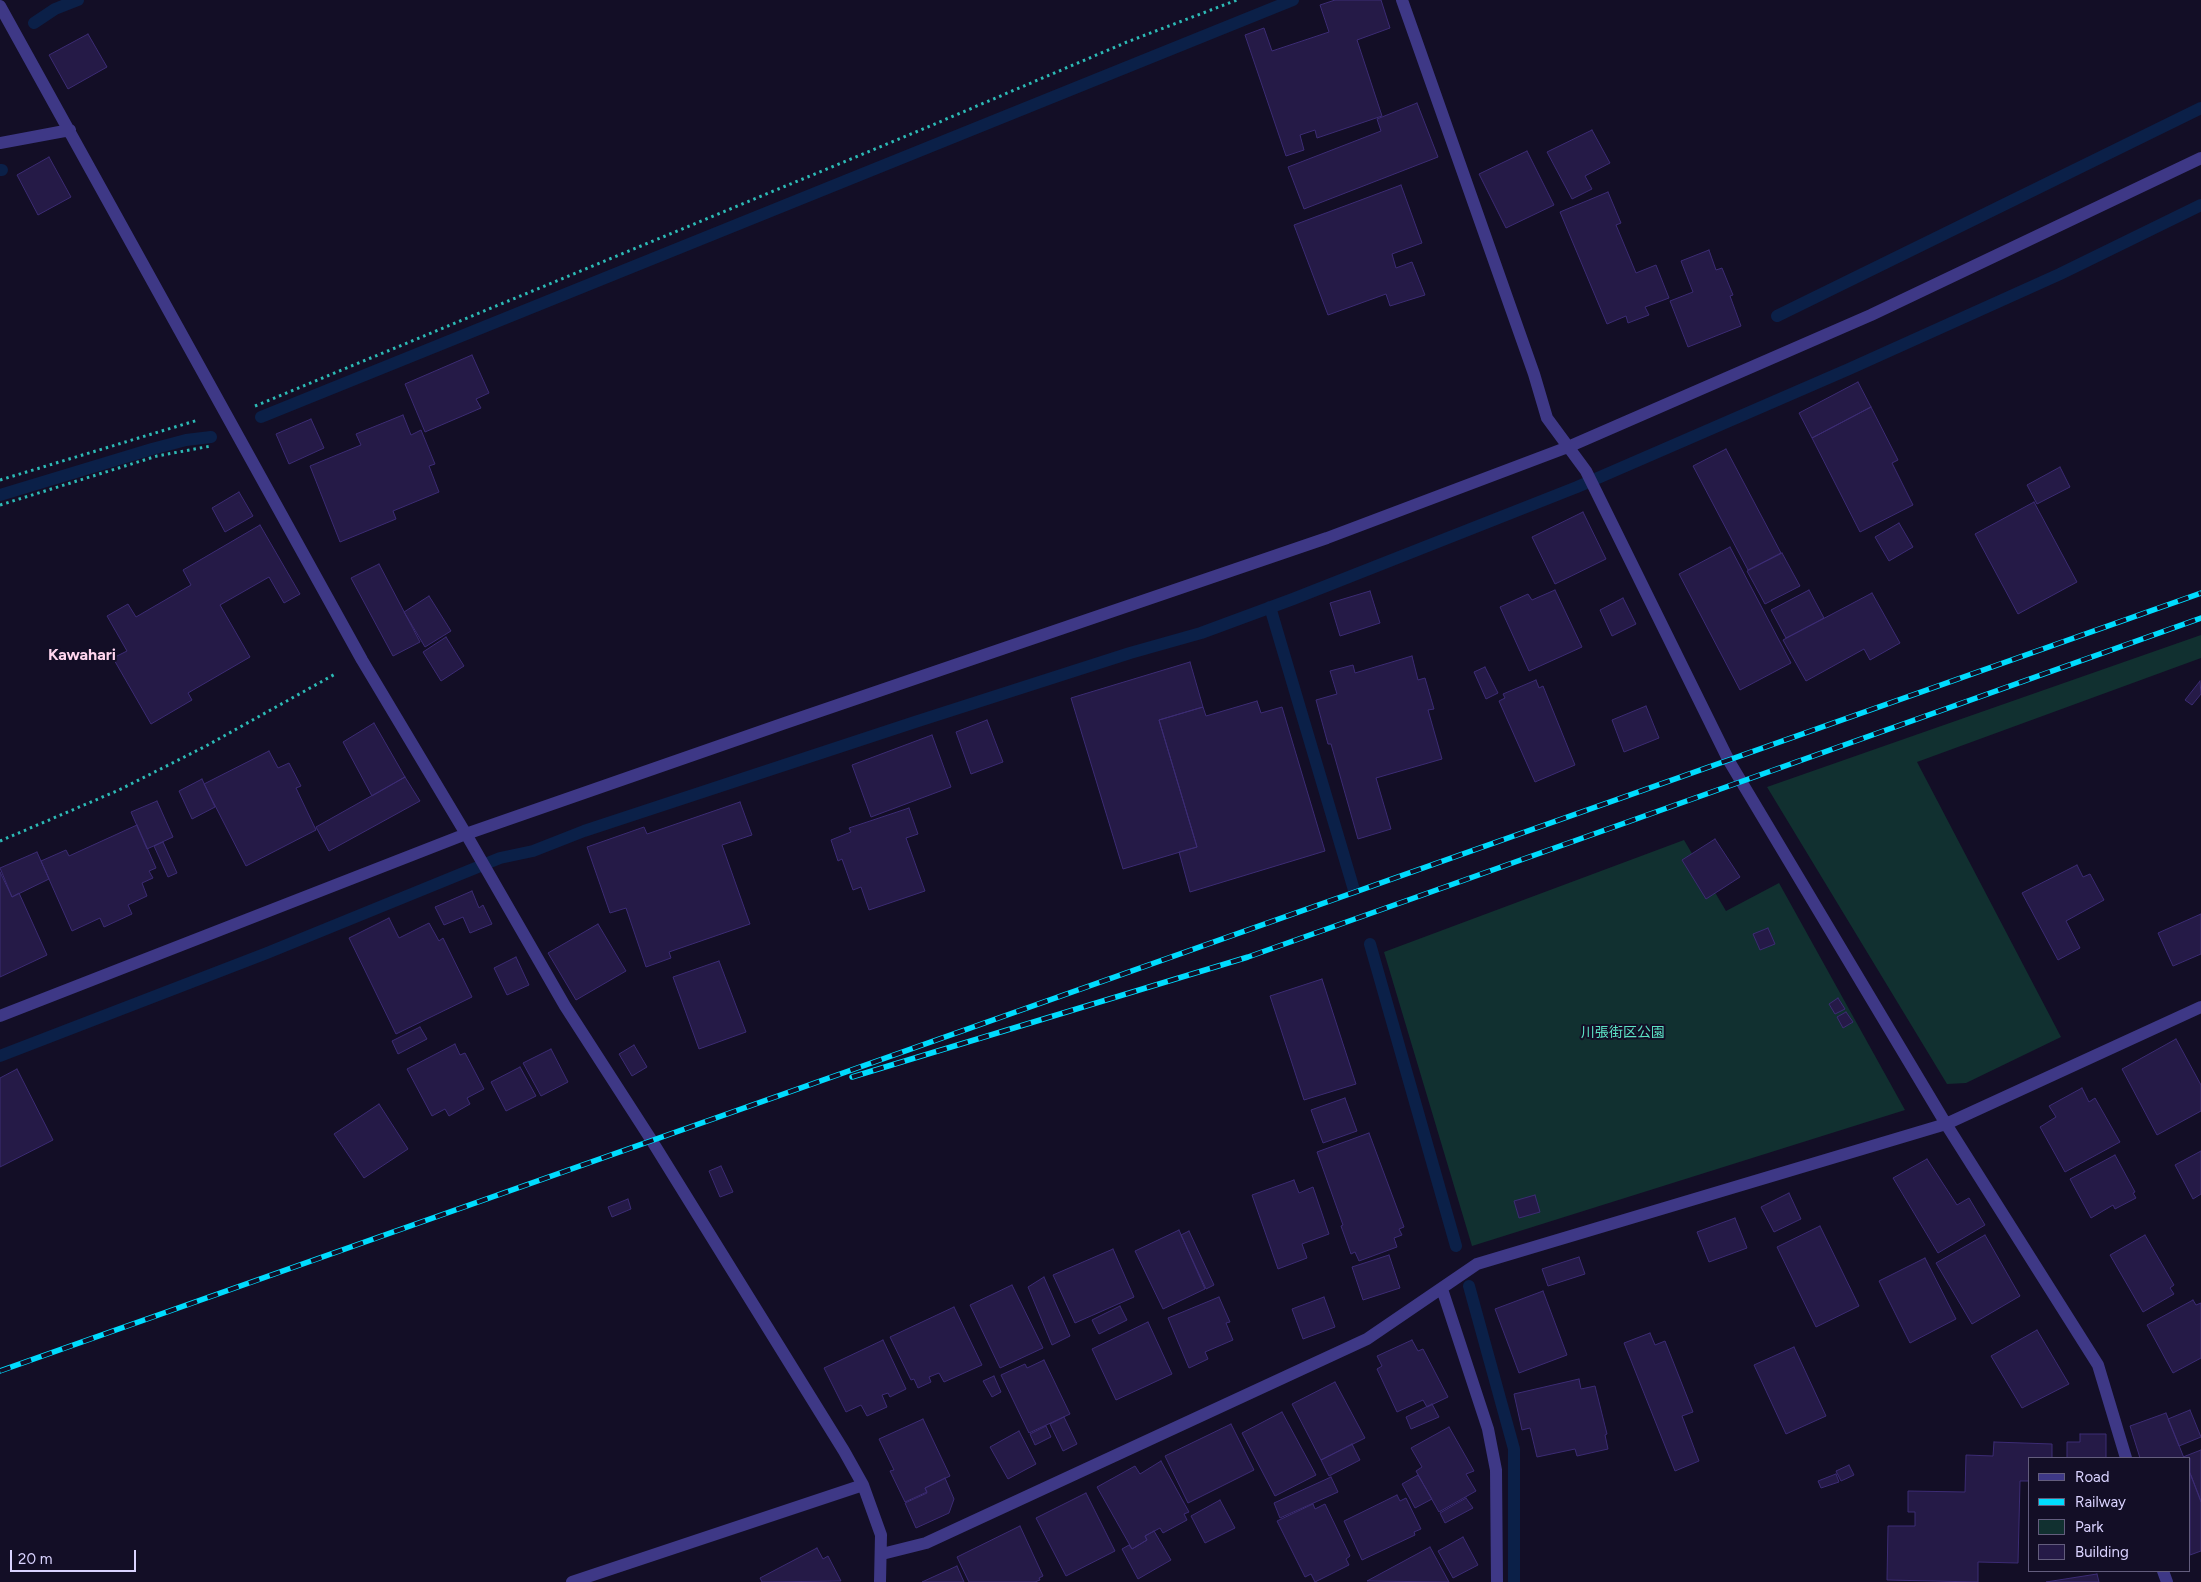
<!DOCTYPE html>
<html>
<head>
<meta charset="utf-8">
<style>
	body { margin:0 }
	#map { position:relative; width:2201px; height:1582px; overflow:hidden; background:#130e26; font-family:Figtree,sans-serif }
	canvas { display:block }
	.legend { position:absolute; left:2028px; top:1457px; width:162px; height:115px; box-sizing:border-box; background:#130e26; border:1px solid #635d7d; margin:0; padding:6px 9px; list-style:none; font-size:15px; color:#dad3ff }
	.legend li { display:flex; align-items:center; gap:10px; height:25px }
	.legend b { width:25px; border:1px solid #635d7d }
	.scale { position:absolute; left:10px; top:1550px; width:126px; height:22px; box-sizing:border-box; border:2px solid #dad3ff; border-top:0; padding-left:6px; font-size:15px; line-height:18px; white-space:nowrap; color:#dad3ff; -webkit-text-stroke:4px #130e26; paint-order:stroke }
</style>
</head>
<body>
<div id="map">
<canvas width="2201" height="1582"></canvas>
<ul class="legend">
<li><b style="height:6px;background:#3e3886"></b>Road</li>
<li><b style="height:6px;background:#00dcfe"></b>Railway</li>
<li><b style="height:14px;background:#113030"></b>Park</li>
<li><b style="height:14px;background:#251a47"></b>Building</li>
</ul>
<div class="scale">20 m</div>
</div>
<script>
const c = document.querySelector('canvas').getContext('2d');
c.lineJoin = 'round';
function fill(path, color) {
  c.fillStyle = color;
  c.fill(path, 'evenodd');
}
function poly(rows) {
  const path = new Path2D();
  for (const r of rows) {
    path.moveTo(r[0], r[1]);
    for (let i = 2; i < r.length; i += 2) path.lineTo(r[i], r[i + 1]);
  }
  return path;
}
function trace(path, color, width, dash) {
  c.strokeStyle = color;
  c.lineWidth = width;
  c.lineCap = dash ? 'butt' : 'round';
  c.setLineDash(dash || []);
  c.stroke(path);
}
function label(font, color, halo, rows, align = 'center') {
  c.font = font + ' Figtree,"Noto Sans JP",sans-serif';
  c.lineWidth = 4;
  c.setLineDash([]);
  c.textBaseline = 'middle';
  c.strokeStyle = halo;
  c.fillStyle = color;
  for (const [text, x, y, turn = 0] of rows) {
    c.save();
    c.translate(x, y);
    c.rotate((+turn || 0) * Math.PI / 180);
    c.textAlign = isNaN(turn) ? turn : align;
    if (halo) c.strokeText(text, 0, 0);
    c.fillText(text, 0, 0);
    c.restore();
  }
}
const green = poly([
	[2201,635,2201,658,1917,762,2061,1037,1966,1083,1947,1084,1767,787],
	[1684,840,1726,911,1779,883,1905,1110,1472,1246,1384,952]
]);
const stream = poly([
	[34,23,55,9,78,0],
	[0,170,2,170],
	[1777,316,2201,108],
	[261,417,1293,0],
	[0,495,152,449,186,440,211,437],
	[1270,607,1354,890],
	[1370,944,1456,1246],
	[0,1056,267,953,500,858,533,851,584,831,915,722,1130,653,1201,633,1293,599,1577,487,1849,369,2060,274,2201,205],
	[1469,1286,1514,1449,1514,1582]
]);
const building = poly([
	[1335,0,1381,0,1390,28,1357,40,1382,116,1317,138,1315,130,1300,135,1304,150,1286,156,1245,35,1264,28,1272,51,1329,32,1320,5,1335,0],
	[88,34,107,67,68,89,49,55,88,34],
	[1417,103,1438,157,1304,209,1288,167,1381,131,1377,119,1417,103],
	[1592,130,1610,163,1585,176,1592,189,1572,199,1547,152,1592,130],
	[1527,151,1554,205,1506,228,1479,174,1527,151],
	[49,157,71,197,38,215,17,175,49,157],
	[1401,185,1422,243,1392,254,1396,268,1412,262,1425,295,1390,306,1386,294,1328,315,1294,225,1401,185],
	[1608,192,1621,223,1616,225,1636,273,1656,265,1669,298,1645,307,1649,315,1628,323,1626,316,1607,324,1560,212,1608,192],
	[1709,250,1716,270,1722,268,1733,295,1730,296,1741,326,1688,347,1670,301,1693,292,1681,261,1709,250],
	[472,355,489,393,476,399,481,408,425,432,405,384,472,355],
	[1858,382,1871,407,1812,438,1799,413,1858,382],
	[1871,407,1898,460,1892,463,1913,505,1860,532,1812,438,1871,407],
	[403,415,411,435,421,430,435,464,429,466,439,492,393,511,396,519,340,542,310,466,361,445,356,434,403,415],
	[311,419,324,448,289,464,276,434,311,419],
	[1726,449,1781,553,1748,570,1693,466,1726,449],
	[2060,467,2070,487,2037,504,2027,485,2060,467],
	[239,492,253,516,225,532,212,508,239,492],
	[2034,502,2077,582,2018,614,1975,534,2034,502],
	[1583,512,1606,559,1555,584,1532,537,1583,512],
	[1899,523,1913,547,1889,561,1875,537,1899,523],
	[260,525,300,594,284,603,269,577,220,605,250,657,188,693,192,700,151,724,113,658,127,651,107,616,128,604,136,617,191,585,183,570,260,525],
	[1730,547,1791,663,1740,690,1679,574,1730,547],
	[1782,553,1800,586,1765,604,1747,571,1782,553],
	[379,564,420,642,393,656,351,578,379,564],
	[1555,590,1582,647,1529,671,1500,607,1528,594,1532,600,1555,590],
	[1809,590,1824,618,1786,638,1771,610,1809,590],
	[1370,591,1380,623,1340,636,1330,603,1370,591],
	[1872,593,1900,643,1870,660,1864,649,1806,681,1783,640,1872,593],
	[429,596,451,631,425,647,404,612,429,596],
	[1623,598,1636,624,1612,636,1600,610,1623,598],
	[446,637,464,666,441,681,423,652,446,637],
	[1412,656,1418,680,1425,678,1434,709,1428,710,1442,759,1376,778,1391,829,1358,839,1331,744,1328,744,1316,700,1337,694,1330,671,1353,665,1355,673,1412,656],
	[1190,662,1203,707,1159,720,1197,847,1123,869,1071,698,1190,662],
	[1485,667,1498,693,1486,699,1474,672,1485,667],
	[1536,680,1539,688,1543,686,1575,765,1535,782,1499,701,1505,698,1503,694,1536,680],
	[2200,681,2201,694,2192,705,2185,700,2200,681],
	[1257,701,1261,713,1282,707,1325,851,1190,892,1179,852,1197,847,1159,720,1203,707,1206,716,1257,701],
	[1646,706,1659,738,1624,752,1612,720,1646,706],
	[987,720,1003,762,971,774,956,732,987,720],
	[374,723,405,777,372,796,343,742,374,723],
	[932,735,951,787,871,817,852,765,932,735],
	[269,751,278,768,289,763,301,786,296,788,316,830,246,866,204,784,269,751],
	[405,777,420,801,329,851,316,827,405,777],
	[202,779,215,807,192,819,179,791,202,779],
	[157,801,173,837,147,849,131,812,157,801],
	[740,802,752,835,722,845,750,924,669,952,671,958,646,967,626,908,610,913,587,847,644,827,647,834,740,802],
	[909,808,918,834,906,838,925,891,869,910,861,887,853,890,842,859,838,861,831,840,851,832,849,828,909,808],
	[137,825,156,868,149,871,153,878,142,883,147,896,128,905,132,914,104,927,100,918,72,931,41,861,66,850,69,856,137,825],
	[1715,839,1740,877,1706,899,1682,860,1715,839],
	[163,842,177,873,168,877,154,846,163,842],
	[37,852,49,879,12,897,0,868,37,852],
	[2077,865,2083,877,2090,874,2104,900,2066,921,2080,948,2058,960,2022,893,2077,865],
	[0,872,12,897,19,893,47,955,0,977,0,872],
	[472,891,479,908,483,905,492,924,470,933,463,917,444,925,435,907,472,891],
	[2201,914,2201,954,2173,966,2158,933,2201,914],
	[389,918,399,938,429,923,439,941,443,938,472,997,396,1034,349,938,389,918],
	[598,924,626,971,576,1000,548,953,598,924],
	[1768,928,1775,944,1760,950,1753,934,1768,928],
	[516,957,529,985,507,995,494,968,516,957],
	[719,961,746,1032,699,1049,673,977,719,961],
	[1322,979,1356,1084,1304,1100,1270,996,1322,979],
	[1838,998,1845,1009,1835,1014,1829,1004,1838,998],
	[1846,1012,1853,1022,1843,1028,1837,1017,1846,1012],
	[420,1027,427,1039,398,1054,392,1041,420,1027],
	[2176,1039,2201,1085,2201,1111,2157,1135,2122,1069,2176,1039],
	[455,1044,460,1055,465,1053,484,1089,467,1098,470,1104,449,1116,445,1109,432,1116,407,1069,455,1044],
	[634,1045,647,1067,632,1076,619,1054,634,1045],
	[551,1049,568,1082,541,1096,523,1063,551,1049],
	[520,1067,536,1096,506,1111,491,1082,520,1067],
	[17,1069,53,1140,0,1167,0,1078,17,1069],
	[2082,1088,2089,1102,2095,1098,2120,1142,2065,1172,2040,1127,2056,1117,2049,1106,2082,1088],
	[1345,1098,1357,1131,1323,1143,1311,1110,1345,1098],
	[379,1104,408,1149,364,1178,334,1134,379,1104],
	[1369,1133,1404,1227,1399,1229,1402,1235,1394,1238,1397,1247,1359,1261,1355,1252,1351,1254,1341,1226,1343,1225,1317,1152,1369,1133],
	[2201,1151,2201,1194,2193,1199,2175,1165,2201,1151],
	[2115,1155,2135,1192,2133,1193,2136,1198,2115,1209,2113,1205,2091,1218,2070,1179,2115,1155],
	[1927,1159,1957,1205,1969,1198,1985,1225,1938,1253,1893,1178,1927,1159],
	[721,1166,733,1192,720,1197,709,1171,721,1166],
	[1294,1180,1299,1193,1313,1187,1329,1234,1302,1244,1307,1258,1278,1269,1252,1195,1294,1180],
	[1789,1193,1801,1219,1774,1232,1761,1207,1789,1193],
	[1535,1195,1540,1212,1519,1218,1514,1201,1535,1195],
	[628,1199,631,1209,612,1217,608,1207,628,1199],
	[1735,1218,1747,1248,1709,1262,1697,1232,1735,1218],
	[1820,1226,1859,1306,1816,1327,1777,1247,1820,1226],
	[1179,1230,1205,1289,1163,1309,1135,1251,1179,1230],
	[1189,1231,1214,1285,1206,1289,1181,1235,1189,1231],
	[1985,1235,2020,1296,1972,1324,1936,1263,1985,1235],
	[2145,1235,2174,1285,2170,1288,2174,1294,2143,1312,2110,1255,2145,1235],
	[1113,1249,1134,1297,1075,1323,1053,1275,1113,1249],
	[1389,1255,1400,1288,1363,1300,1352,1267,1389,1255],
	[1579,1257,1585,1274,1548,1286,1542,1269,1579,1257],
	[1925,1258,1956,1319,1910,1343,1879,1281,1925,1258],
	[1044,1277,1070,1336,1052,1345,1028,1287,1044,1277],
	[1012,1285,1043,1348,1000,1368,970,1305,1012,1285],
	[1543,1291,1567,1355,1519,1373,1495,1309,1543,1291],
	[1219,1297,1230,1322,1226,1323,1233,1340,1205,1352,1208,1359,1189,1368,1168,1318,1219,1297],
	[1324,1297,1335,1327,1303,1339,1292,1309,1324,1297],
	[2193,1300,2196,1305,2201,1303,2201,1358,2173,1373,2147,1325,2193,1300],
	[1120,1306,1127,1320,1099,1334,1092,1320,1120,1306],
	[954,1307,982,1365,944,1382,939,1373,929,1377,931,1382,918,1388,914,1379,911,1380,890,1337,954,1307],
	[1148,1322,1172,1374,1116,1400,1092,1349,1148,1322],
	[2037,1330,2069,1384,2022,1408,1991,1356,2037,1330],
	[1650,1333,1655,1345,1665,1341,1693,1412,1682,1416,1699,1461,1675,1471,1624,1343,1650,1333],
	[883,1340,906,1389,890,1397,888,1393,882,1395,887,1407,867,1416,861,1405,846,1412,824,1368,883,1340],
	[1412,1340,1418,1351,1423,1349,1448,1397,1427,1407,1423,1400,1397,1412,1377,1369,1382,1366,1377,1356,1412,1340],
	[1794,1347,1826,1416,1786,1434,1754,1365,1794,1347],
	[1044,1360,1070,1414,1029,1433,1001,1375,1025,1364,1027,1368,1044,1360],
	[994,1376,1001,1392,992,1397,983,1381,994,1376],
	[1579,1379,1581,1389,1595,1386,1607,1434,1605,1435,1608,1449,1577,1456,1575,1449,1537,1457,1530,1428,1522,1430,1514,1394,1579,1379],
	[1335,1382,1365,1438,1321,1460,1292,1404,1335,1382],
	[1432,1404,1439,1417,1411,1429,1406,1417,1432,1404],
	[2190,1410,2201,1437,2179,1446,2168,1419,2190,1410],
	[1282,1412,1316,1475,1275,1496,1242,1433,1282,1412],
	[2166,1413,2184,1458,2140,1458,2130,1426,2166,1413],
	[1064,1417,1077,1444,1063,1451,1050,1424,1064,1417],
	[923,1419,950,1476,925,1488,927,1492,905,1502,890,1471,894,1470,879,1439,923,1419],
	[1231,1424,1254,1470,1188,1503,1165,1456,1231,1424],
	[1046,1426,1051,1437,1035,1445,1030,1434,1046,1426],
	[1449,1427,1474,1471,1466,1474,1476,1491,1439,1512,1416,1471,1422,1467,1411,1448,1449,1427],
	[1019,1431,1036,1464,1008,1479,990,1447,1019,1431],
	[2080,1434,2106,1434,2106,1458,2067,1458,2067,1442,2080,1442,2080,1434],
	[1994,1442,2052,1444,2052,1458,2030,1458,2030,1481,2020,1481,2018,1563,1978,1562,1978,1582,1887,1580,1888,1526,1915,1526,1915,1512,1908,1512,1908,1491,1965,1492,1966,1455,1993,1456,1994,1442],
	[1352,1444,1360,1460,1329,1476,1321,1460,1352,1444],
	[2201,1450,2201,1502,2190,1473,2190,1458,2183,1457,2201,1450],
	[1161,1461,1189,1512,1184,1514,1187,1520,1163,1533,1160,1528,1145,1536,1147,1540,1132,1549,1097,1487,1135,1466,1140,1474,1161,1461],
	[1849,1465,1854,1475,1841,1481,1836,1471,1849,1465],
	[2190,1473,2201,1501,2201,1551,2190,1555,2190,1473],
	[1836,1474,1839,1482,1821,1488,1818,1481,1836,1474],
	[1418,1475,1432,1499,1415,1508,1402,1484,1418,1475],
	[1331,1477,1338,1492,1280,1518,1274,1503,1331,1477],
	[945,1478,954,1499,949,1513,916,1528,905,1503,927,1493,925,1488,945,1478],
	[1086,1493,1115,1551,1066,1576,1036,1518,1086,1493],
	[1397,1495,1400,1501,1406,1498,1421,1529,1414,1532,1415,1535,1362,1560,1344,1521,1397,1495],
	[1466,1498,1473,1508,1445,1523,1440,1513,1466,1498],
	[1220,1500,1235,1528,1205,1543,1191,1516,1220,1500],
	[1313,1504,1315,1509,1325,1504,1350,1556,1346,1559,1349,1565,1315,1582,1311,1574,1305,1577,1277,1521,1313,1504],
	[1020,1526,1043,1576,1039,1578,1040,1580,1035,1582,969,1582,957,1557,1020,1526],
	[1154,1531,1171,1560,1138,1579,1122,1549,1129,1545,1132,1549,1147,1540,1145,1536,1154,1531],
	[1463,1537,1478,1565,1453,1578,1438,1551,1463,1537],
	[1430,1547,1449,1582,1367,1581,1430,1547],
	[817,1548,823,1559,828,1556,841,1581,762,1582,760,1578,817,1548],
	[957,1566,964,1582,922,1582,957,1566],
	[2097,1574,2099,1582,2046,1582,2097,1574]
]);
const path = poly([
	[255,406,916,132,1127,42,1237,0],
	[0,480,198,420],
	[0,505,157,456,211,446],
	[0,841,119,790,206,746,337,673]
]);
const minor = poly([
	[1402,0,1534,374,1547,418,1586,471,1729,761,1946,1124,2098,1365,2126,1458],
	[0,6,362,660,466,834,565,1006,652,1141,844,1451,863,1485,881,1535,880,1582],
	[0,143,70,130],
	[0,1016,466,834,785,723,1327,538,1568,447,1871,315,2201,158],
	[1442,1289,1488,1429,1496,1470,1497,1582],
	[882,1554,926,1543,1367,1339,1477,1264,1946,1124,2201,1007],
	[2163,1571,2167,1582],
	[572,1582,863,1485]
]);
const rail = poly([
	[852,1077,1248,957,2201,618],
	[0,1371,2201,593]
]);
const parkNames = [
	["川張街区公園",1623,1033]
];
const quarterNames = [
	["Kawahari",82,655]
];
fill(green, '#113030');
trace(stream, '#0b2048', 12);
fill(building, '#251a47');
trace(building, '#3c2c74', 1);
trace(path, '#2dbab6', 3, [2.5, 4]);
trace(minor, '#3e3886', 12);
trace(rail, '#00dcfe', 5.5);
trace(rail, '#130e26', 4, [11]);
label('14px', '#5ce2c5', '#130e26', parkNames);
label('bold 16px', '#ffd5ee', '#130e26', quarterNames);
</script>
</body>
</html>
